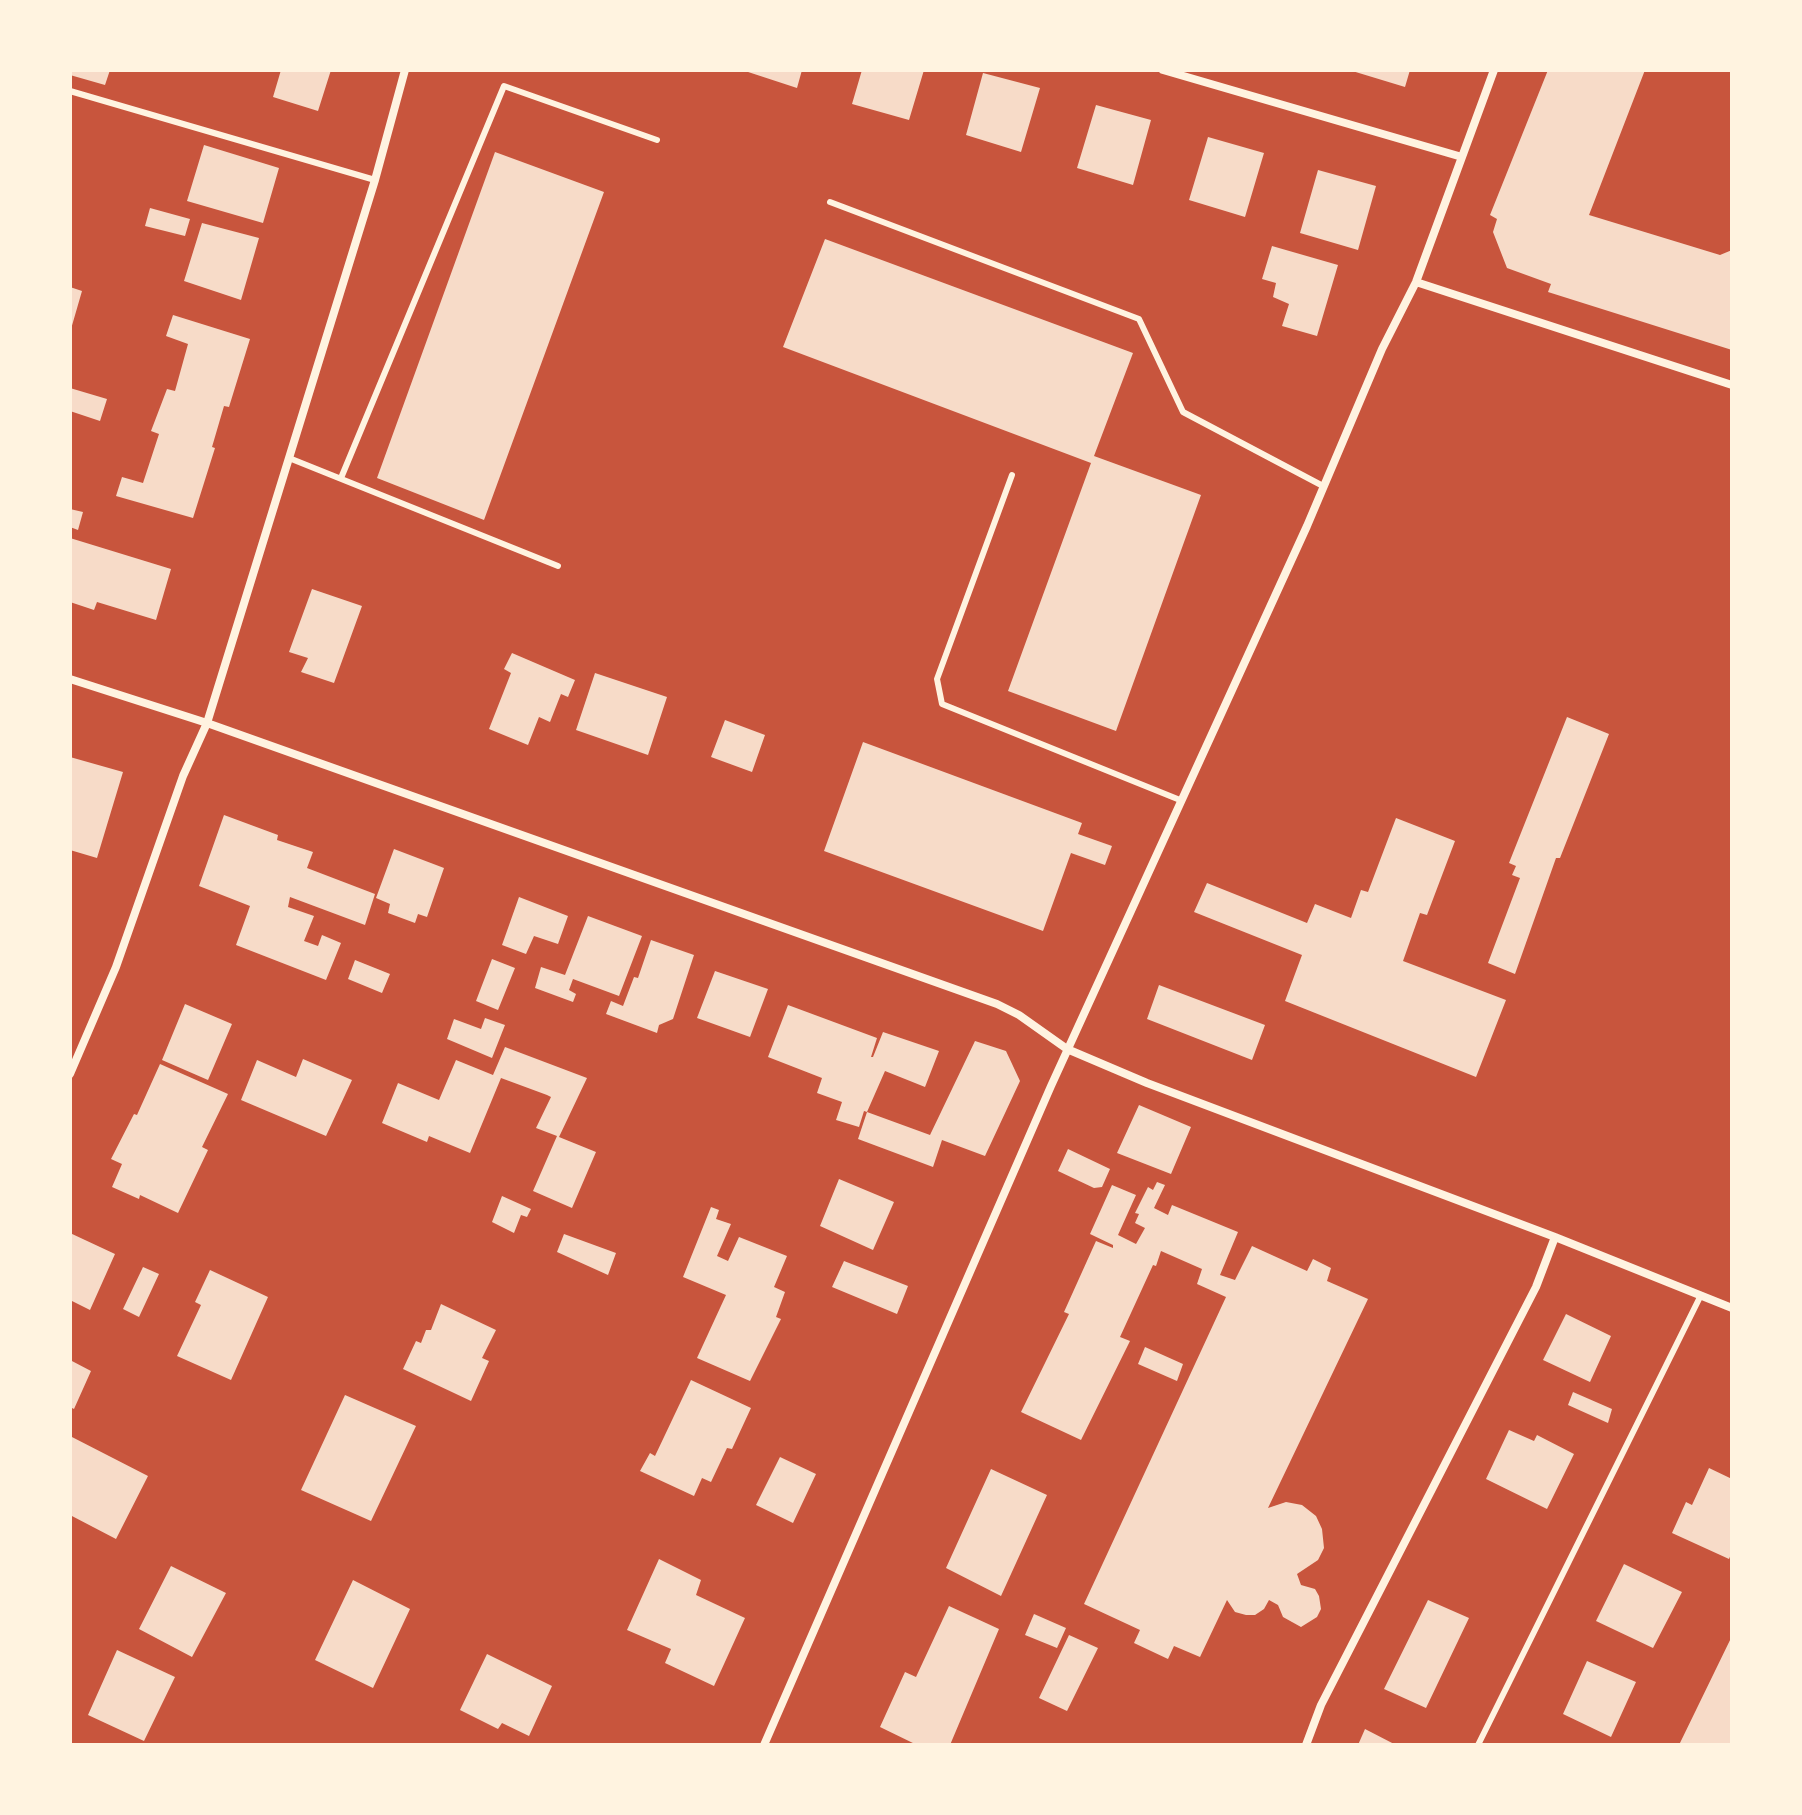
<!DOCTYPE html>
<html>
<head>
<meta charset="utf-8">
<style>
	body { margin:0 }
	#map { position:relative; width:1802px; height:1815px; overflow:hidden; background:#c8553d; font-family:"Public Sans",sans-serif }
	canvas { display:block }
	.frame { position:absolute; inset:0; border:72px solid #fff3e0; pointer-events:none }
</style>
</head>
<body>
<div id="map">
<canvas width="1802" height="1815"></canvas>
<div class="frame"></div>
</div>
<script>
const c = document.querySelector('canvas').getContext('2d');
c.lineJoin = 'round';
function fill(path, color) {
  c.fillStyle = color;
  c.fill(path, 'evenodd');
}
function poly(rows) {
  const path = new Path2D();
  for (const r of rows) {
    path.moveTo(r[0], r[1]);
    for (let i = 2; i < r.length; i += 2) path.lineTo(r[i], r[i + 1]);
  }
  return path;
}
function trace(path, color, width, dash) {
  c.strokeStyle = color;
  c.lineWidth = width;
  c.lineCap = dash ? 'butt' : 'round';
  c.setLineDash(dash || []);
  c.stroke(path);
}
const building = poly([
	[70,70,110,70,105,85,70,75],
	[281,70,331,70,318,111,273,97],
	[742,70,802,70,797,88],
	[862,70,924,70,909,120,852,104],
	[1349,70,1410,70,1405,87],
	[1548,70,1645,70,1589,215,1720,255,1732,250,1732,350,1548,292,1551,284,1507,268,1493,232,1497,219,1490,215],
	[983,73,1040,88,1021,152,966,135],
	[1096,105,1151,120,1133,185,1077,168],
	[1208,137,1264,153,1245,217,1189,200],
	[204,145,279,168,263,223,187,201],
	[495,152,604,192,484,520,377,478],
	[1318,170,1376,186,1358,250,1300,233],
	[150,208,190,219,185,236,145,226],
	[202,223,259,238,241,300,184,281],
	[825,239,1133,353,1094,456,1201,495,1116,731,1008,691,1091,463,783,347],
	[1272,246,1338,265,1317,336,1282,326,1289,304,1273,297,1276,283,1262,279],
	[70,287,82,291,71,329,70,329],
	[173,315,250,339,229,407,224,406,212,447,215,448,193,518,116,496,122,477,143,483,159,434,151,431,167,389,175,391,188,344,166,336],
	[70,388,107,399,100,421,70,411],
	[70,509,83,512,78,530,70,527],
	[70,538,171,569,156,620,97,602,94,610,70,602],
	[312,589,362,606,334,683,301,672,308,658,289,652],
	[512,653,575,680,568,697,561,694,550,722,539,717,528,745,489,729,511,673,504,669],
	[595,673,667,697,648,755,576,730],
	[1567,717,1609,734,1560,858,1556,858,1515,974,1488,963,1520,878,1512,875,1516,866,1509,863],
	[725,720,765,735,752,772,711,757],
	[863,742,1082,823,1078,834,1112,846,1105,865,1071,853,1043,931,824,851],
	[70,757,123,772,97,858,70,850],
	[224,815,278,835,277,840,313,852,307,868,375,894,365,925,290,897,288,907,314,916,304,941,318,946,322,935,341,943,326,980,236,945,250,906,199,886],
	[1396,818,1455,841,1427,915,1420,913,1403,961,1506,1000,1476,1077,1285,1001,1302,955,1194,912,1207,883,1307,923,1315,904,1351,918,1361,890,1368,892],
	[394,849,444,868,427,917,418,914,415,923,388,913,390,904,376,898],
	[519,897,568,916,558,944,534,936,526,954,502,945],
	[588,916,642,936,619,996,573,979,569,990,576,994,573,1002,535,988,541,967,565,975],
	[651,940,694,955,673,1019,659,1025,657,1033,606,1014,611,1001,623,1006,634,977,638,978],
	[492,959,515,968,498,1010,476,1001],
	[355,960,390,974,382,993,348,979],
	[715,971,768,989,750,1037,697,1018],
	[1159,985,1265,1025,1252,1060,1147,1019],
	[185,1004,232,1024,208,1080,162,1060],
	[788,1005,877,1038,871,1057,873,1057,883,1032,939,1051,925,1087,885,1071,867,1112,864,1111,859,1127,836,1120,842,1102,817,1093,822,1078,768,1057],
	[485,1018,505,1025,492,1058,447,1039,454,1019,481,1029],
	[975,1041,1006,1051,1020,1081,985,1156,942,1140,933,1167,858,1139,867,1112,930,1135],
	[505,1047,587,1078,559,1137,596,1152,572,1208,533,1191,557,1136,536,1128,551,1097,547,1095,501,1078,470,1153,429,1136,427,1142,382,1123,398,1083,439,1100,456,1060,493,1075],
	[303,1059,352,1080,326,1136,241,1100,257,1060,296,1077],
	[160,1064,228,1094,202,1147,208,1150,178,1213,140,1195,139,1199,112,1187,122,1164,111,1159,134,1114,137,1115],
	[1139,1105,1191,1127,1171,1174,1117,1153],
	[1068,1149,1110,1169,1102,1187,1094,1188,1058,1171],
	[839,1179,894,1202,873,1250,820,1226],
	[1157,1182,1165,1185,1154,1208,1168,1215,1172,1205,1238,1232,1220,1275,1235,1280,1252,1246,1307,1271,1313,1259,1331,1268,1327,1281,1368,1299,1268,1508,1286,1502,1302,1505,1316,1516,1322,1529,1324,1548,1318,1560,1297,1574,1301,1585,1315,1589,1319,1596,1321,1609,1317,1617,1301,1627,1283,1617,1278,1605,1269,1600,1264,1609,1255,1615,1246,1615,1235,1612,1227,1600,1200,1657,1174,1646,1168,1659,1134,1643,1140,1630,1084,1604,1226,1297,1197,1284,1202,1269,1161,1251,1156,1266,1153,1265,1120,1337,1130,1341,1081,1440,1021,1412,1069,1314,1064,1312,1096,1241,1113,1248,1113,1245,1090,1234,1112,1185,1136,1195,1118,1235,1136,1244,1145,1228,1135,1223,1139,1214,1135,1213,1148,1187,1153,1190],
	[502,1196,531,1209,527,1217,521,1215,514,1233,492,1222],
	[711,1207,719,1210,716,1219,731,1224,717,1256,728,1261,739,1237,787,1256,774,1287,785,1292,776,1317,781,1319,750,1381,697,1358,726,1295,683,1277],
	[70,1233,115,1254,90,1310,70,1300],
	[564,1234,616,1253,608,1275,557,1252],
	[844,1261,908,1286,897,1314,832,1287],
	[143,1267,159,1274,139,1317,123,1309],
	[210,1270,268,1297,231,1380,177,1356,201,1305,195,1302],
	[441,1304,496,1330,482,1358,489,1361,471,1401,403,1369,416,1341,421,1343,426,1330,431,1330],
	[1566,1314,1611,1336,1590,1382,1543,1360],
	[1145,1347,1183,1364,1177,1381,1138,1364],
	[70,1360,91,1371,74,1409,70,1407],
	[691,1380,751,1408,732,1449,727,1448,711,1482,702,1478,694,1496,640,1471,650,1453,655,1456],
	[1573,1392,1612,1409,1608,1423,1568,1405],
	[345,1395,416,1426,371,1521,301,1490],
	[1509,1430,1534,1441,1537,1435,1574,1454,1547,1509,1486,1479],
	[70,1436,148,1476,116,1539,70,1515],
	[780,1457,816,1474,793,1523,756,1505],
	[1709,1468,1732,1479,1732,1552,1729,1559,1672,1533,1686,1502,1692,1505],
	[991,1469,1047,1495,1001,1596,946,1568],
	[659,1559,701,1580,696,1595,745,1618,714,1686,665,1663,671,1649,627,1630],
	[1624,1564,1682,1592,1653,1648,1596,1621],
	[171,1566,226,1593,192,1657,139,1629],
	[353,1580,410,1609,373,1688,315,1660],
	[1428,1600,1469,1618,1426,1708,1384,1689],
	[949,1606,999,1629,950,1745,917,1745,880,1727,905,1672,916,1677],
	[1034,1614,1066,1628,1057,1648,1025,1635],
	[1069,1635,1098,1648,1067,1711,1039,1698],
	[1732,1636,1732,1745,1679,1745],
	[117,1650,175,1677,144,1741,88,1715],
	[487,1654,552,1686,529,1736,502,1723,498,1729,460,1710],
	[1587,1661,1636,1682,1611,1737,1563,1714],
	[1365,1729,1396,1745,1358,1745]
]);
const service = poly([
	[70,91,375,180],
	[830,202,1139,319,1183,412,1323,486],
	[289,458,558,566],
	[1012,475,937,679,942,704,1180,800],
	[341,478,504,86,657,140],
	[1478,1745,1701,1295]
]);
const minor = poly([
	[1163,70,1462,157],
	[1416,282,1732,385],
	[70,679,207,723,997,1004,1019,1015,1067,1049,1147,1083,1555,1237,1732,1308],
	[70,1074,116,967,183,776,207,723,375,180,405,70],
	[764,1745,1051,1086,1307,526,1382,349,1416,282,1494,70],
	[1306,1745,1321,1705,1536,1287,1555,1237]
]);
fill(building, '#f7dbc8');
trace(service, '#fff3e0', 6);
trace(minor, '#fff3e0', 8);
</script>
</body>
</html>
